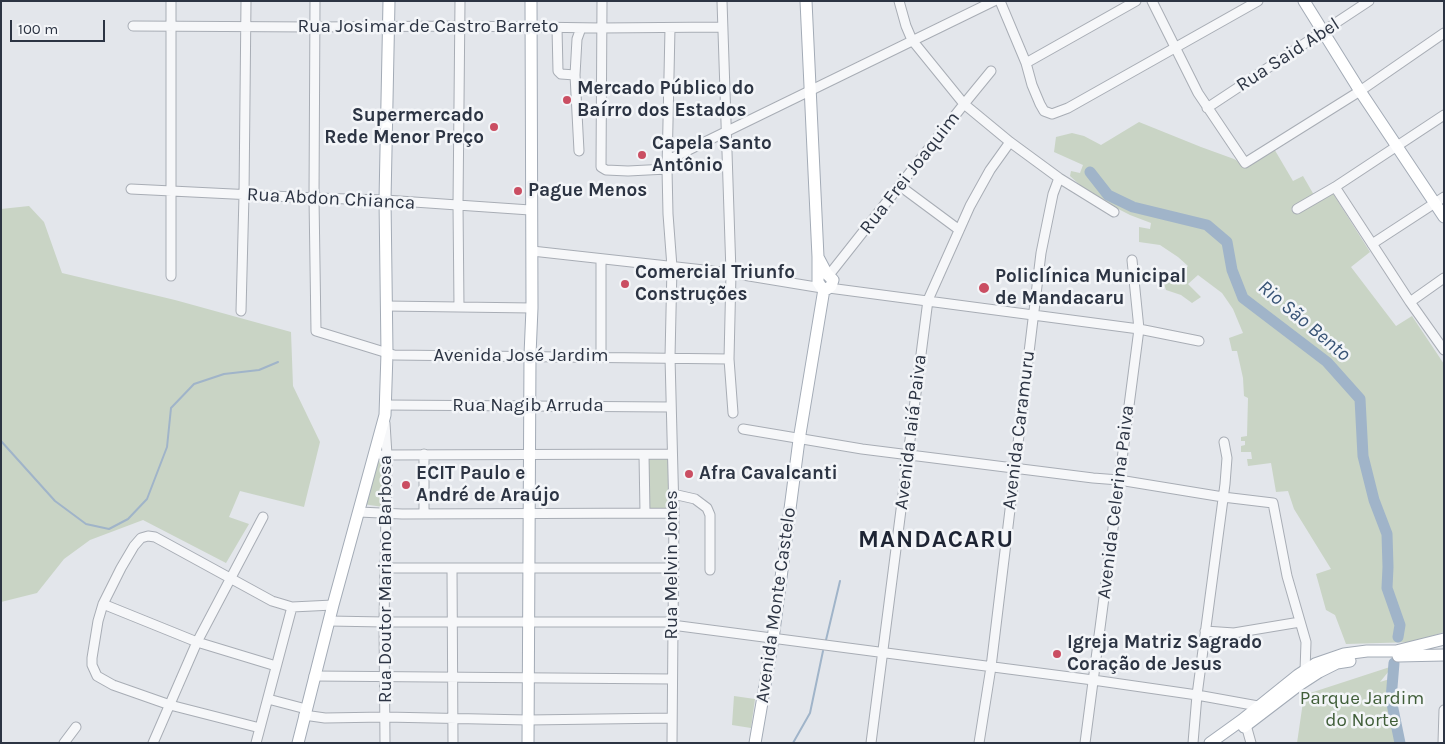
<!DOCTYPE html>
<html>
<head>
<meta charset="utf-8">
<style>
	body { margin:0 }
	#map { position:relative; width:1445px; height:744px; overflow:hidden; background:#e3e6eb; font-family:Karla,sans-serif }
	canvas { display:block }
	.frame { position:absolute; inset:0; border:2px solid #2c3443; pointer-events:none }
	.scale { position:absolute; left:10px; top:20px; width:95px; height:22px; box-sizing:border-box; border:2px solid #2c3443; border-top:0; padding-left:6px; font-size:15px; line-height:18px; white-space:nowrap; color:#2c3443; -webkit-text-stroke:4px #f3f5f8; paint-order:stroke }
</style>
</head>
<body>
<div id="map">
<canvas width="1445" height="744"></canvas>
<div class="frame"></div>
<div class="scale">100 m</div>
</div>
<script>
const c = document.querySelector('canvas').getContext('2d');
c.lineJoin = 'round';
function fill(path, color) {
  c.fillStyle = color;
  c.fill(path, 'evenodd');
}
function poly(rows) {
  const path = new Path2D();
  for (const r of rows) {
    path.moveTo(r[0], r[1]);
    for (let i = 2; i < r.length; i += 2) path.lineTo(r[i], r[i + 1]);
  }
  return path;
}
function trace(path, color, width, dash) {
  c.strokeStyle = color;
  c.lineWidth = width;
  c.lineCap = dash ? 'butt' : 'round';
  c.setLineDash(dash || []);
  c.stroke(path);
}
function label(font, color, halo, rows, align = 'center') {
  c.font = font + ' Karla,sans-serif';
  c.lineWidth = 5;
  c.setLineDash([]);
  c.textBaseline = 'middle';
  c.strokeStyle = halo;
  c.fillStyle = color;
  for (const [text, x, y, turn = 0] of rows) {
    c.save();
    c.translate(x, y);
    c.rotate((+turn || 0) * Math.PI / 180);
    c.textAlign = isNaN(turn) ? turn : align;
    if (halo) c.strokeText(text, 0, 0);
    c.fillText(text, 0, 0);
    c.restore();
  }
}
const green = poly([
	[1139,122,1201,147,1234,159,1243,164,1273,147,1293,181,1303,176,1314,195,1291,209,1296,214,1332,192,1370,252,1351,267,1396,326,1412,316,1444,364,1444,632,1414,642,1346,644,1335,615,1326,610,1316,574,1331,569,1294,509,1288,491,1276,492,1271,463,1248,466,1247,459,1252,459,1251,452,1241,452,1241,446,1245,445,1245,441,1241,441,1241,437,1247,436,1248,398,1244,396,1243,378,1237,351,1232,351,1229,338,1243,333,1233,309,1222,293,1198,275,1188,284,1201,297,1192,303,1181,295,1166,290,1162,278,1181,273,1188,266,1178,257,1160,245,1139,242,1139,227,1150,229,1151,223,1130,215,1091,195,1070,176,1071,171,1080,173,1083,165,1054,152,1056,137,1072,133,1084,136,1101,145],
	[29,206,44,222,62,273,175,300,291,332,293,386,320,442,304,507,240,491,229,517,249,524,226,563,143,520,90,540,64,559,37,593,1,602,1,209],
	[644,455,671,456,674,513,645,513],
	[375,458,380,458,383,463,383,507,363,504],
	[1393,666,1380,682,1393,678,1398,743,1297,743,1304,695],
	[734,696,755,699,751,728,732,725]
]);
const stream = poly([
	[1,441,55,501,86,524,109,529,128,519,147,499,167,447,171,408,194,384,224,374,259,370,278,362],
	[826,640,840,581],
	[793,743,810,713,823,651]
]);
const river = poly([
	[1090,172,1108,195,1133,207,1207,225,1227,242,1232,270,1243,298,1327,362,1360,399,1363,456,1374,500,1387,534,1388,567,1387,588,1400,625,1398,637],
	[1394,663,1391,699,1400,743]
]);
const minor = poly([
	[315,1,314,198,316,331,394,355,729,359],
	[602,1,601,167,606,170,628,171,667,169],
	[722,1,731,273,729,359,733,413],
	[899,1,906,26,912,40,964,104,1010,142,1059,178,1114,212],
	[1000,1,1026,63,1032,85,1040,104,1044,111,1052,114,1068,108,1258,1],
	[1152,1,1198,93,1245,163,1360,91,1444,33],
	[133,26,315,27,460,26,601,28,722,27],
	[557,28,558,71,561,74,575,75],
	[670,28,667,169,668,214,672,267,670,357,674,513,672,743],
	[1026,63,1136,1],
	[1207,108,1369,1],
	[579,151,575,75,577,39,581,28],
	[668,160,994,1],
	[900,186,958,229],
	[1335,187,1410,302,1444,350],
	[131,189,314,198,385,200,530,210],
	[1297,209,1335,187,1444,115],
	[1372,244,1444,197],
	[532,251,731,273,822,288],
	[601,259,601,356],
	[829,275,964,104,991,71],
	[171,276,171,1],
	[829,288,1139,329,1199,341],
	[1410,302,1444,278],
	[386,306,532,308],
	[459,307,458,205,460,1],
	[241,311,244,195,246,1],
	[385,405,670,407],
	[385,423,387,455,384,622,385,743],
	[743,429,862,449,1093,478,1119,480,1223,497,1273,503,1287,576,1306,642,1305,671],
	[424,454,424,513],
	[382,455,671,454],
	[644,455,645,513],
	[673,494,695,499,707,508,710,515,710,570],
	[359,512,402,514,674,513],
	[386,568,674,568],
	[452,568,453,743],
	[103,604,197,642,276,666],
	[329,621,384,622,672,622],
	[672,625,1093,680,1197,695,1258,706],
	[1205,631,1234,633,1300,622],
	[314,676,672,679],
	[268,699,306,709],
	[304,715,325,718,385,717,528,720,672,718],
	[1246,725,1251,743],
	[260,728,170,705,113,685,97,676,92,665,92,658,98,621,103,604,121,568,134,546,141,538,148,536,155,537,272,601,292,607,333,605],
	[64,743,76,727],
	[153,743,197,642,263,517],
	[256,743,292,607],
	[871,743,928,300,970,206,990,170,1010,142],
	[979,743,991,667,1041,253,1053,194,1059,178],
	[1085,743,1139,329,1132,260],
	[1193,743,1197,695,1225,484,1227,458,1224,442],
	[1443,743,1444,710]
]);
const major = poly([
	[806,1,818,257,818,282,822,288,827,289,831,286,833,280,827,274,818,257],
	[1304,1,1360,91,1444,217],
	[1398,656,1444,655],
	[1244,727,1299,685,1319,672,1337,663,1350,661],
	[298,743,333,605,385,415,387,353,385,200,389,1],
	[528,743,530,355,532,308,531,1],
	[755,743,773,639,799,440,824,289],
	[1210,743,1242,720,1298,675,1315,664,1344,654,1367,651,1396,651,1444,639]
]);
const markers = [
	[567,100,5,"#ca4e62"],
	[494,127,5,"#ca4e62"],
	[642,155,5,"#ca4e62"],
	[518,191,5,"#ca4e62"],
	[625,284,5,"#ca4e62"],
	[984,288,6,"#ca4e62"],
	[689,474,5,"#ca4e62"],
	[406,485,5,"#ca4e62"],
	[1057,654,5,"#ca4e62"]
];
const streetNames = [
	["Rua Josimar de Castro Barreto",428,27],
	["Rua Said Abel",1288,55,-33],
	["Rua Frei Joaquim",910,173,-52],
	["Rua Abdon Chianca",331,199,3],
	["Avenida José Jardim",521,356],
	["Rua Nagib Arruda",528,406],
	["Avenida Caramuru",1019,430,-83],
	["Avenida Iaiá Paiva",911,432,-83],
	["Avenida Celerina Paiva",1116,502,-83],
	["Rua Melvin Jones",672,565,-90],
	["Rua Doutor Mariano Barbosa",386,579,-90],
	["Avenida Monte Castelo",776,605,-82]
];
const poiNames = [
	["Mercado Público do",577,89],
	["Baírro dos Estados",577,111],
	["Supermercado",484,116,"right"],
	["Rede Menor Preço",484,138,"right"],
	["Capela Santo",652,144],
	["Antônio",652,166],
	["Pague Menos",528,191],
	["Comercial Triunfo",635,273],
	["Construções",635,295],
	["Policlínica Municipal",995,277],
	["de Mandacaru",995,299],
	["ECIT Paulo e",416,474],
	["André de Araújo",416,496],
	["Afra Cavalcanti",699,474],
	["Igreja Matriz Sagrado",1067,643],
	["Coração de Jesus",1067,665]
];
const parkNames = [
	["Parque Jardim",1362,699],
	["do Norte",1362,721]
];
const waterNames = [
	["Rio São Bento",1304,321,40]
];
const districtNames = [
	["MANDACARU",936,540]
];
fill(green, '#c9d4c5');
trace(stream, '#a0b4c9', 2);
trace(river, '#a0b4c9', 11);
trace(minor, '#a8adb5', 11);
trace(major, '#a3abb6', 13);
trace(minor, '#f6f7f9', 9);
trace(major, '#fff', 11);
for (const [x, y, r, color] of markers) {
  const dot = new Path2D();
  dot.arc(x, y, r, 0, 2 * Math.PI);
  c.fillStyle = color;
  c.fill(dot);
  trace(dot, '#f3f5f8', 2);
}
label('19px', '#2c3443', '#f3f5f8', streetNames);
label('bold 19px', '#2c3443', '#f3f5f8', poiNames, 'left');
label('19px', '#405e39', '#f3f5f8', parkNames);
label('italic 20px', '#375375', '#f3f5f8', waterNames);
c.letterSpacing = '1px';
label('bold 24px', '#1e2534', '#f3f5f8', districtNames);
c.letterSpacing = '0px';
</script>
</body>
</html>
